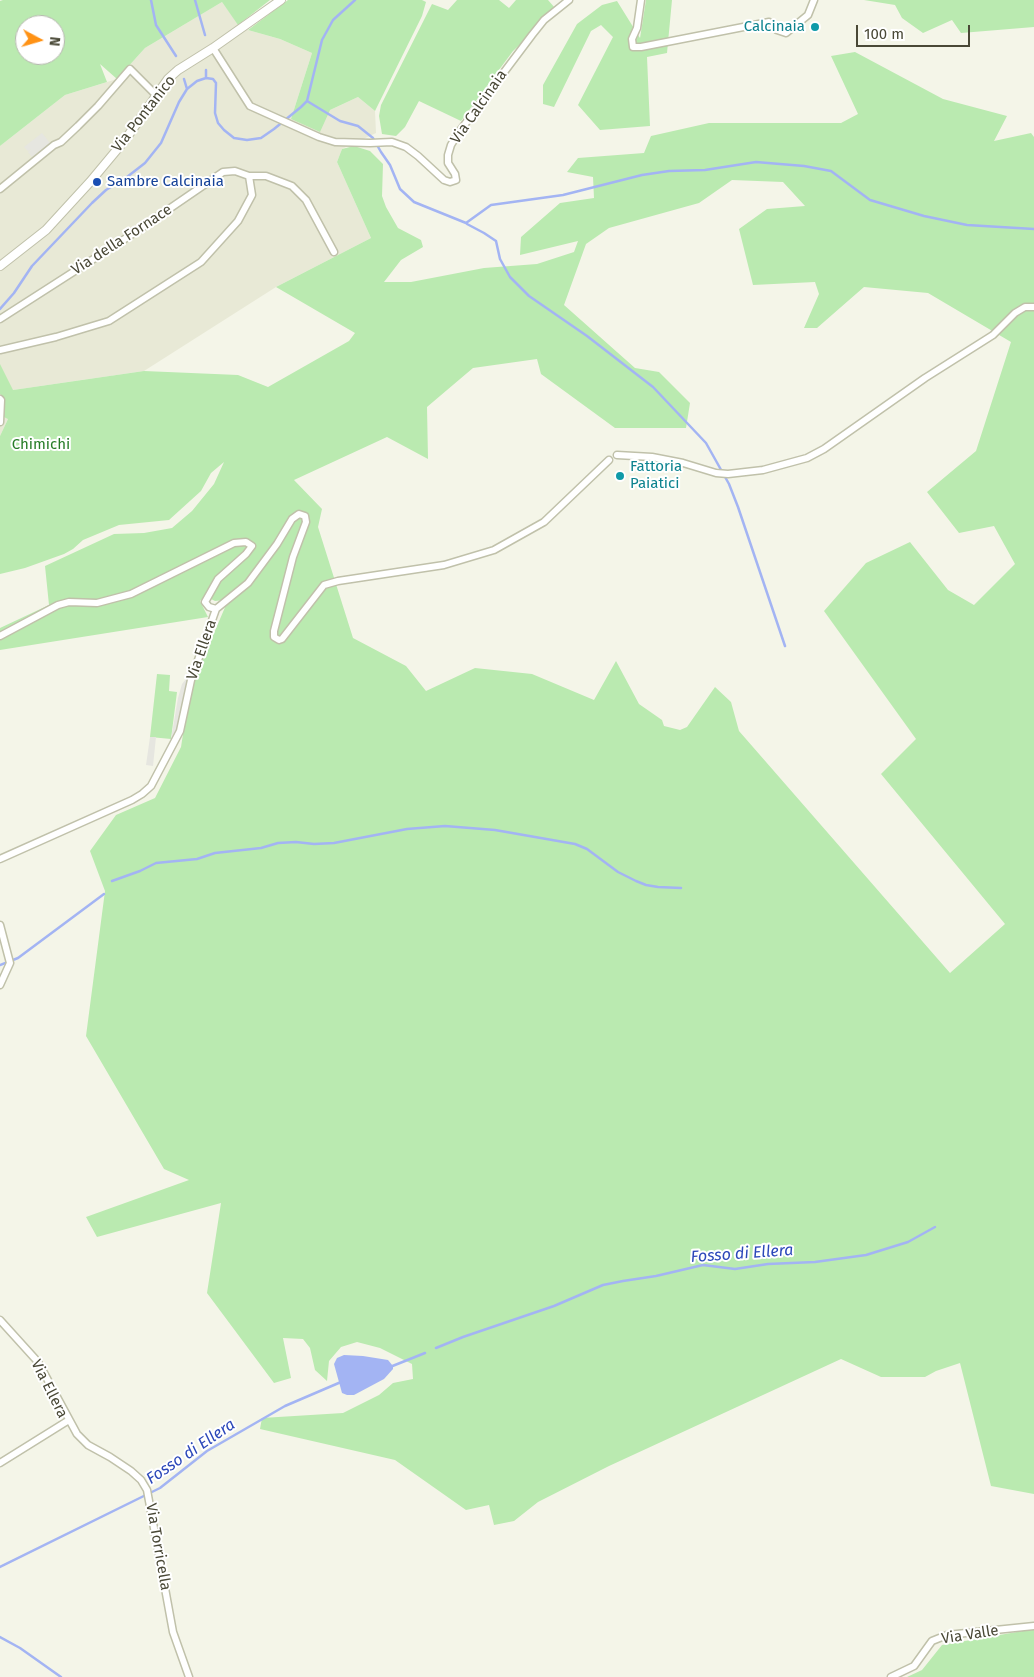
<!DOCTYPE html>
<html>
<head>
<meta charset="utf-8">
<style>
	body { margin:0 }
	#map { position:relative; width:1034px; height:1677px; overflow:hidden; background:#f4f5e8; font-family:"Fira Sans",sans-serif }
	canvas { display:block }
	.north { position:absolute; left:15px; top:15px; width:50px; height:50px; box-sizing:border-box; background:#fff; border:1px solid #b6b6af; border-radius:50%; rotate:96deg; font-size:14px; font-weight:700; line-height:20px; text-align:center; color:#494836 }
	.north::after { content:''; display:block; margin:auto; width:18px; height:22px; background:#ff9215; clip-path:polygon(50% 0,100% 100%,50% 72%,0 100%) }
	.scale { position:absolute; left:856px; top:25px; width:114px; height:22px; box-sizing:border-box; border:2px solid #494836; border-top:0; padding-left:6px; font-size:15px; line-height:18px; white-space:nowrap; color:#494836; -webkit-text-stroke:4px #fff; paint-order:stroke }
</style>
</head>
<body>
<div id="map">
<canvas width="1034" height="1677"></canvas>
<div class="north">N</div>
<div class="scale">100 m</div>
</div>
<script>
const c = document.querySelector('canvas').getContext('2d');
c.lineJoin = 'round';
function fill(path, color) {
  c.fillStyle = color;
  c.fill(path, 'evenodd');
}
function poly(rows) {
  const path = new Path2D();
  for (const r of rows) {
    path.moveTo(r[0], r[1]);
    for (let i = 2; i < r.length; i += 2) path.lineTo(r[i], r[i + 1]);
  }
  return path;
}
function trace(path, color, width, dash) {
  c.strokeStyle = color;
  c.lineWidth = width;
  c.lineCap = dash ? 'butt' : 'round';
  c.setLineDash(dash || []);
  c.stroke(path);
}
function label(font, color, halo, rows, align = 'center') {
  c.font = font + ' "Fira Sans",sans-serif';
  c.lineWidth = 4;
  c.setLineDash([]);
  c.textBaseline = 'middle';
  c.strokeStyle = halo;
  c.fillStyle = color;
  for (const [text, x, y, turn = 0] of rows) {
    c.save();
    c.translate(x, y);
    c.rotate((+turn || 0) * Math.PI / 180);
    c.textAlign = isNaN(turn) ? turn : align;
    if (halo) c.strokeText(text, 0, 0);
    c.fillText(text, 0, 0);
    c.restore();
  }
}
const residential = poly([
	[222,2,239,25,248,30,280,39,312,53,291,119,330,110,358,97,375,111,376,133,342,149,337,162,371,238,276,287,144,371,13,390,8,419,0,436,0,146,65,95,117,79,145,48]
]);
const green = poly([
	[3,0,270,0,238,25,222,2,145,48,117,79,100,64,107,82,65,95,0,146,0,1],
	[25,25,55,25,55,55,25,55],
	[288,0,422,0,426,2,422,16,375,111,358,97,330,110,320,132,291,119,312,53,280,39,248,30],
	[457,0,499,0,509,8,516,0,548,0,555,8,541,18,527,38,513,51,461,121,419,101,405,127,396,136,382,134,379,116,381,105,432,4,448,10],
	[646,0,672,0,667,53,647,57,650,126,600,130,578,105,613,37,601,25,591,31,554,107,543,104,543,85,577,24,602,5,617,1,640,38],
	[864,0,1034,0,1034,27,961,33,952,20,923,33,902,18,895,5],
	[855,52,943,99,1007,116,994,141,1031,133,1034,137,1034,1494,991,1486,960,1363,936,1371,925,1377,881,1377,841,1359,609,1466,538,1502,514,1521,494,1525,489,1505,466,1510,395,1460,260,1429,262,1418,343,1413,379,1395,393,1383,413,1379,412,1364,380,1348,357,1342,341,1347,329,1361,327,1381,315,1370,310,1348,303,1339,283,1338,291,1378,274,1383,207,1293,221,1203,97,1237,86,1217,189,1180,164,1169,86,1036,105,891,90,851,116,815,155,798,181,747,190,689,226,605,224,600,215,601,205,596,200,601,208,617,0,650,0,628,49,605,45,566,114,534,144,533,172,528,192,511,214,484,224,462,211,473,201,491,169,520,119,525,83,540,73,549,64,554,25,568,0,574,0,436,8,419,4,417,3,397,0,394,0,364,13,390,144,371,238,375,268,387,349,341,355,333,276,287,371,238,337,162,342,149,354,146,370,151,383,164,382,196,386,207,398,228,421,240,423,247,401,260,384,282,411,282,484,268,537,264,574,252,578,241,520,255,521,237,560,203,594,198,593,177,567,172,578,158,644,153,651,136,709,123,841,123,858,114,831,56],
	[732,180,783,182,805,206,767,209,739,229,753,285,815,282,819,294,804,328,817,328,864,287,928,293,1011,342,976,451,927,492,959,533,994,526,1015,564,974,605,948,590,910,542,866,563,824,611,916,739,881,774,1005,924,950,973,739,731,731,702,715,687,687,727,680,730,664,726,662,720,639,704,616,661,594,700,532,674,475,668,426,691,406,666,353,638,318,527,322,509,294,480,387,437,428,459,427,407,473,368,537,359,541,374,615,428,686,428,690,403,659,372,635,368,564,305,586,244,609,228,699,203],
	[157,674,170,675,169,691,177,692,171,739,150,737],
	[1034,1629,1034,1677,907,1677,922,1670,942,1645]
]);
const parking = poly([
	[42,133,50,143,32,157,28,152,32,149,28,151,24,147],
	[186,679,189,679,183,698,178,730,174,739,171,739,178,698,182,684],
	[150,737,156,737,153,766,146,765]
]);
const water = poly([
	[344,1355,363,1356,388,1360,393,1366,393,1369,384,1379,354,1395,347,1395,342,1393,334,1364,337,1358]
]);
const stream = poly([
	[151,0,156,25,176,56],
	[195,0,205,35],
	[206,70,206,78],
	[184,79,187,89],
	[307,101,340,121,358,126,373,138,381,152,390,165,400,189,414,202,466,223,491,205,563,195,642,175,669,171,705,170,756,162,804,166,831,171,870,200,924,216,967,225,1034,229],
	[467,224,484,233,496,241,500,259,510,277,529,296,587,336,653,387,706,443,729,484,738,507,785,646],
	[0,309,14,293,32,266,92,203,106,190,127,177,145,163,161,143,179,102,187,89,197,81,206,78,213,79,216,83,215,113,218,123,224,130,234,138,247,140,261,138,274,129,301,107,307,101,322,40,333,20,355,0],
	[112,881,140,871,156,863,197,859,215,853,261,848,278,843,296,842,314,844,334,843,407,829,445,826,495,830,575,844,587,849,618,872,636,881,646,885,658,887,681,888],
	[0,965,18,958,104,894],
	[436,1348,463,1337,554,1306,603,1285,623,1281,656,1276,703,1265,735,1269,768,1264,815,1262,866,1255,908,1242,935,1227],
	[390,1367,425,1353],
	[0,1567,160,1488,207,1451,285,1406,341,1382],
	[0,1637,20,1648,61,1677]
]);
const minor = poly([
	[641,0,637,28,632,39,633,47,641,47,769,22,777,30,786,33,808,15,814,0],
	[213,48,250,106,319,137,335,142,370,143,392,142,406,147,418,156,444,180,450,182,456,180,455,174,448,163,448,155,451,145,459,132,532,35,544,20,569,0],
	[249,176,266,176,292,186,306,200,334,252],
	[0,189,54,145,61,142,78,126,98,106,130,69,156,95],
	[0,319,134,233,223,172,235,171,249,176,252,195,238,221,201,262,109,321,56,337,0,350],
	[0,399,1,400,0,422],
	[617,455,652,457,683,463,716,473,728,474,763,470,807,458,824,449,925,378,993,335,1015,313,1025,307,1034,307],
	[216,609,248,583,277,544,292,519,299,514,305,516,306,522,293,557,274,631,274,637,279,640,282,639,324,585,338,581,444,565,494,550,544,522,609,460],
	[0,636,58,605,69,602,97,603,131,594,234,543,246,542,252,546,246,554,218,579,205,602,209,607,216,609],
	[0,859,132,800,142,794,151,786,180,731,191,680,216,609],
	[0,925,10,963,0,985],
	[0,1320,38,1362,77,1434,88,1445,110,1457,131,1471,141,1480,147,1490,173,1632,189,1677],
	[0,1463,69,1420],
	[891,1677,914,1666,932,1641,947,1635,1034,1626]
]);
const tertiary = poly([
	[0,266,46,230,90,182,125,140,168,79,178,70,213,48,281,0]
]);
const markers = [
	[815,27,5,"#0f9aa8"],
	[97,182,5,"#1a4fb4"],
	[620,476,5,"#0f9aa8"]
];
const cultureNames = [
	["Calcinaia",805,27],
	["Fattoria",630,467,"left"],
	["Paiatici",630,484,"left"]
];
const streetNames = [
	["Via Calcinaia",479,107,-55],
	["Via Pontanico",144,114,-52],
	["Via della Fornace",122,240,-33],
	["Via Ellera",202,650,-71],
	["Via Ellera",49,1389,63],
	["Via Torricella",158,1547,80],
	["Via Valle",970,1635,-9]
];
const transitNames = [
	["Sambre Calcinaia",107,182]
];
const parkNames = [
	["Chimichi",41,445]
];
const waterNames = [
	["Fosso di Ellera",742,1254,-4],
	["Fosso di Ellera",191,1452,-34]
];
fill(residential, '#e8e9d6');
fill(green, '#baeab0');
fill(parking, '#e6e6e0');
fill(water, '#a3b4f3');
trace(stream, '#a3b4f3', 2.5);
trace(minor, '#c0c1aa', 9);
trace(tertiary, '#c0c1aa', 10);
trace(minor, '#fff', 6);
trace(tertiary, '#fff', 8);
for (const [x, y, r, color] of markers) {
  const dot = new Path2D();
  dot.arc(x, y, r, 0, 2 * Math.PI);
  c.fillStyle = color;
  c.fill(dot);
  trace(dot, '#fff', 2);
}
label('15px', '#0d838f', '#fff', cultureNames, 'right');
label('15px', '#494836', '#fff', streetNames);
label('15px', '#164399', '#fff', transitNames, 'left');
label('15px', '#277d27', '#fff', parkNames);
label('italic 16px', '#2b47b9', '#fff', waterNames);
</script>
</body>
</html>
